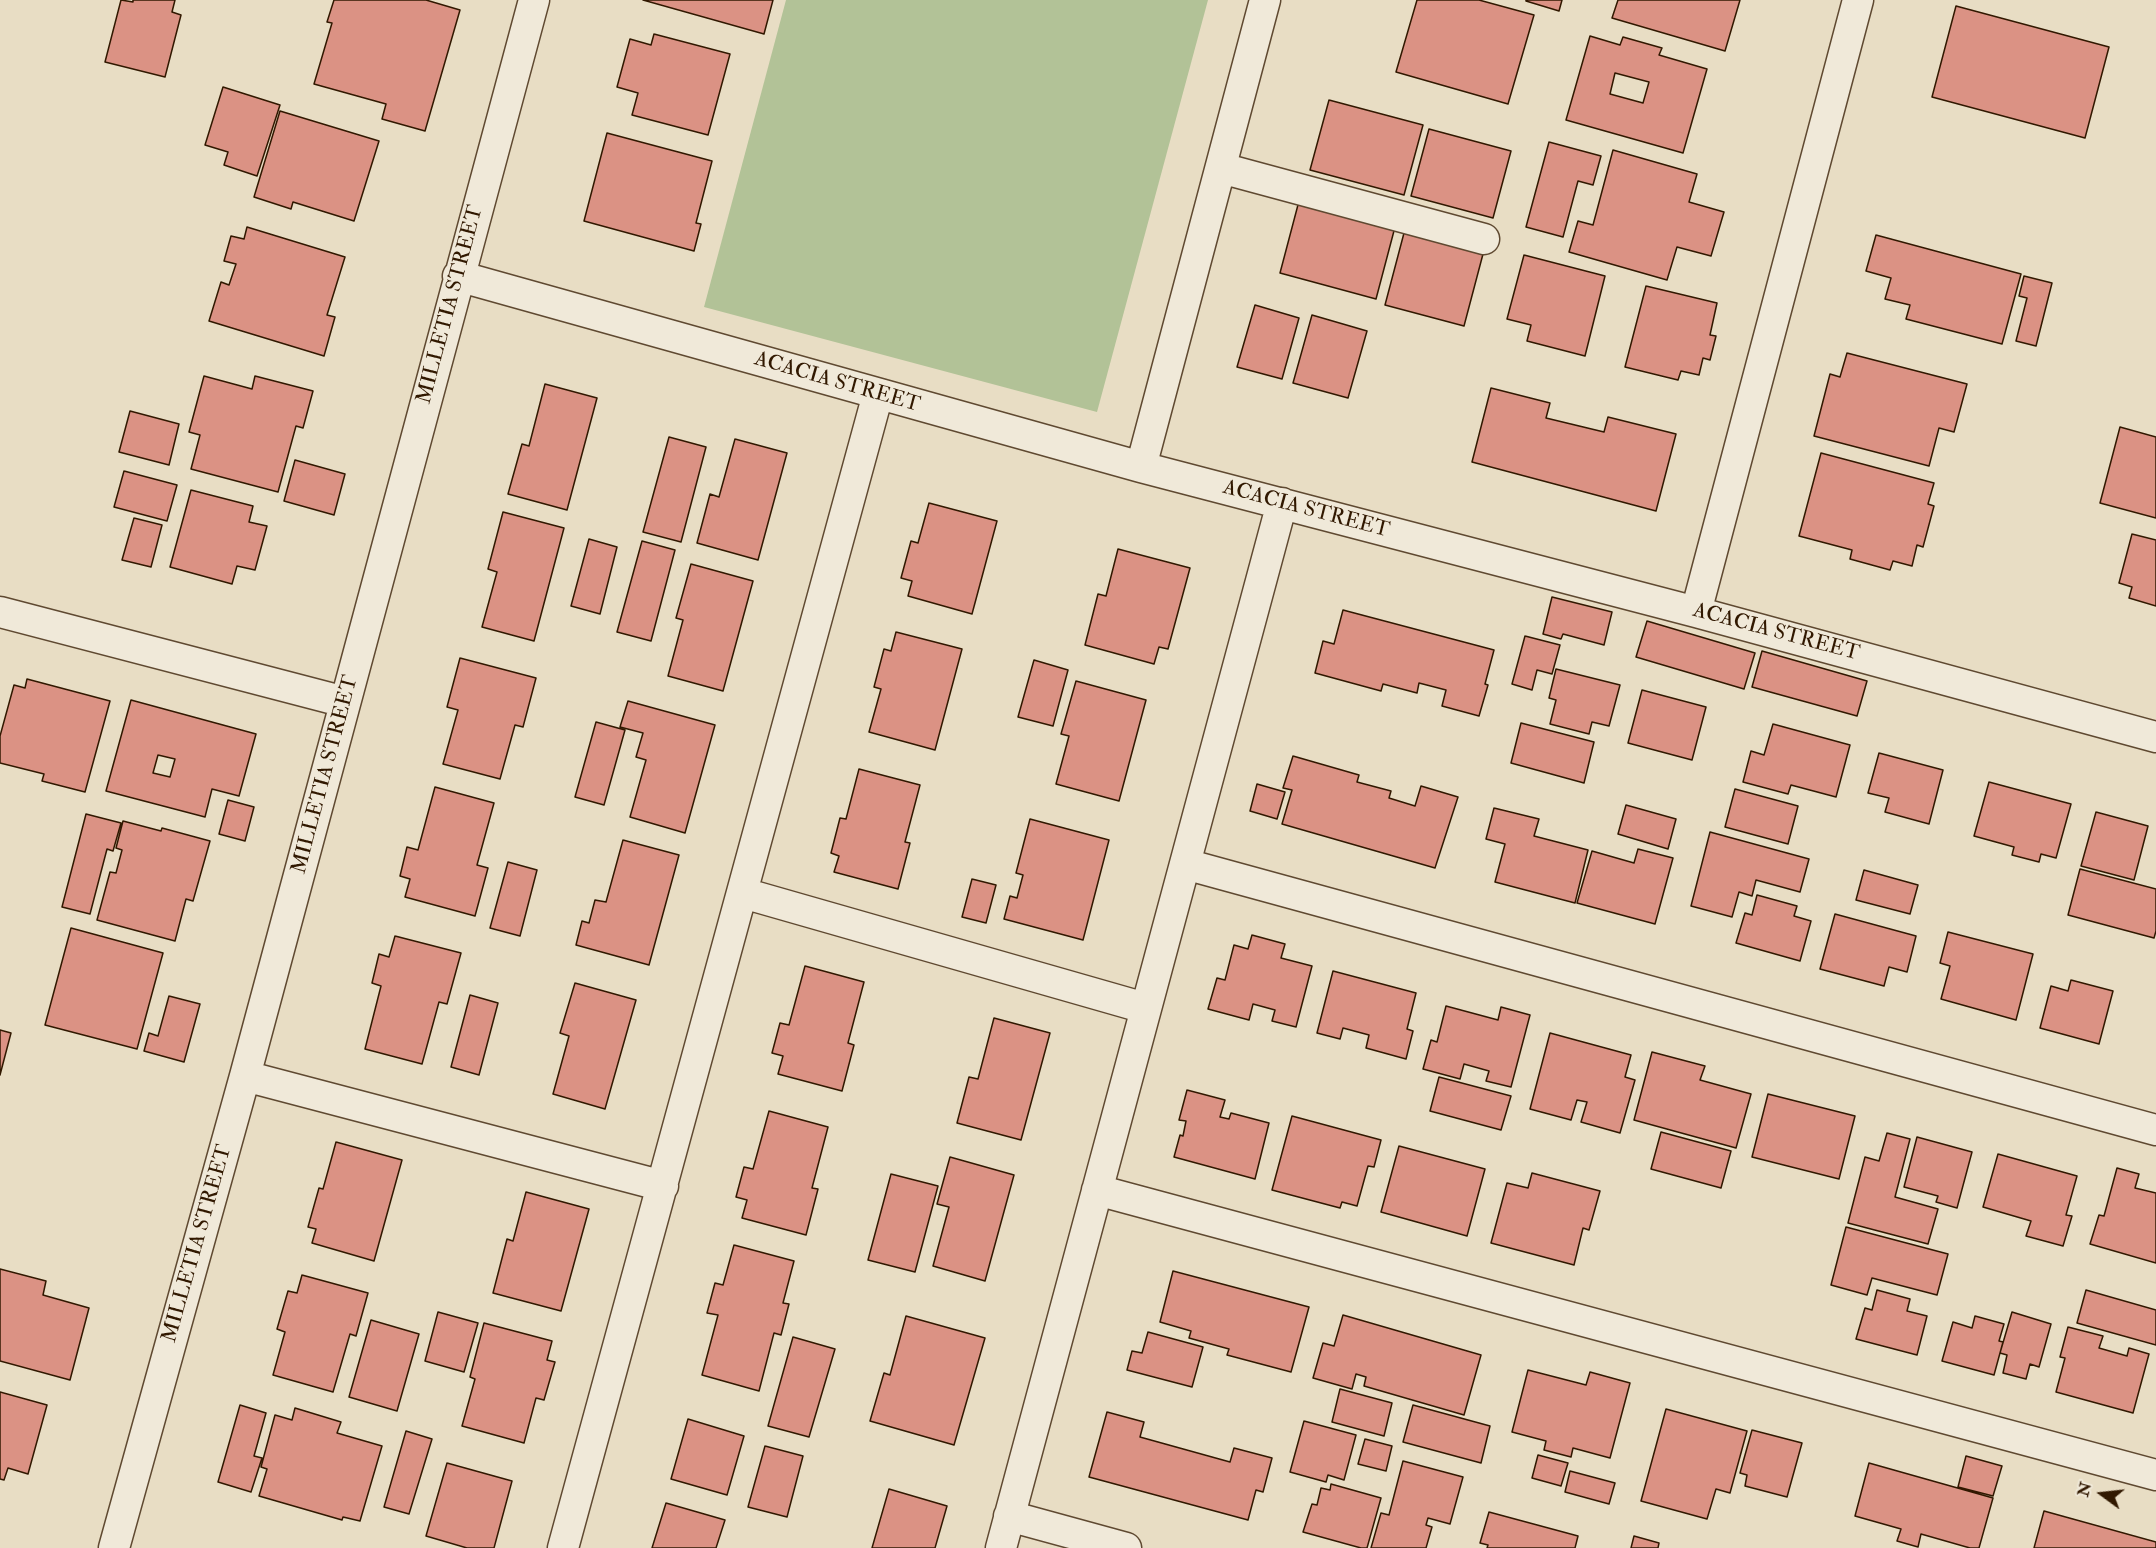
<!DOCTYPE html>
<html>
<head>
<meta charset="utf-8">
<style>
	body { margin:0 }
	#map { position:relative; width:2156px; height:1548px; overflow:hidden; background:#e8ddc4; font-family:"IM FELL Double Pica",serif }
	canvas { display:block }
	.north { position:absolute; left:2072px; top:1464px; width:60px; height:60px; -webkit-text-stroke:4px #f0e9d9; paint-order:stroke; rotate:285deg; font-size:16px; font-weight:700; line-height:24px; text-align:center; color:#311800 }
	.north::after { content:''; display:block; margin:auto; width:21px; height:27px; background:#311800; clip-path:polygon(50% 0,100% 100%,50% 72%,0 100%) }
</style>
</head>
<body>
<div id="map">
<canvas width="2156" height="1548"></canvas>
<div class="north">N</div>
</div>
<script>
const c = document.querySelector('canvas').getContext('2d');
c.lineJoin = 'round';
function fill(path, color) {
  c.fillStyle = color;
  c.fill(path, 'evenodd');
}
function poly(rows) {
  const path = new Path2D();
  for (const r of rows) {
    path.moveTo(r[0], r[1]);
    for (let i = 2; i < r.length; i += 2) path.lineTo(r[i], r[i + 1]);
  }
  return path;
}
function trace(path, color, width, dash) {
  c.strokeStyle = color;
  c.lineWidth = width;
  c.lineCap = dash ? 'butt' : 'round';
  c.setLineDash(dash || []);
  c.stroke(path);
}
function label(font, color, halo, rows, align = 'center') {
  c.font = font + ' "IM FELL Double Pica",serif';
  c.lineWidth = 4.5;
  c.setLineDash([]);
  c.textBaseline = 'middle';
  c.strokeStyle = halo;
  c.fillStyle = color;
  for (const [text, x, y, turn = 0] of rows) {
    c.save();
    c.translate(x, y);
    c.rotate((+turn || 0) * Math.PI / 180);
    c.textAlign = isNaN(turn) ? turn : align;
    if (halo) c.strokeText(text, 0, 0);
    c.fillText(text, 0, 0);
    c.restore();
  }
}
const green = poly([
	[786,0,1208,0,1097,412,704,307]
]);
const building = poly([
	[121,0,133,2,133,0,175,0,172,12,181,15,165,77,105,62,121,0],
	[334,0,426,0,460,10,425,131,382,119,386,104,314,84,332,23,327,22,334,0],
	[643,0,773,0,764,34,643,0],
	[1417,0,1479,0,1534,15,1508,104,1396,72,1417,0],
	[1526,0,1562,0,1559,11,1526,1,1526,0],
	[1618,0,1740,0,1725,51,1612,18,1618,0],
	[1956,6,2109,47,2085,138,1932,97,1956,6],
	[654,34,730,54,708,135,632,115,638,93,617,87,630,39,651,45,654,34],
	[1590,36,1620,45,1623,37,1662,48,1659,55,1707,69,1683,153,1566,120,1590,36],
	[1615,73,1649,82,1643,103,1610,94,1615,73],
	[223,87,280,105,257,176,224,165,228,152,205,145,223,87],
	[1329,100,1423,125,1404,195,1310,170,1329,100],
	[280,111,379,141,354,221,293,202,291,209,254,197,280,111],
	[1429,129,1511,151,1493,218,1411,196,1429,129],
	[607,133,712,161,696,223,701,224,694,251,584,221,607,133],
	[1549,142,1601,156,1593,185,1578,181,1563,237,1526,227,1549,142],
	[1613,150,1697,174,1689,202,1724,212,1711,256,1677,247,1667,280,1569,252,1578,221,1593,225,1613,150],
	[1299,201,1395,227,1376,299,1280,273,1299,201],
	[247,227,345,257,327,315,335,317,324,356,209,321,221,282,229,285,236,264,224,261,231,236,244,239,247,227],
	[1404,233,1483,254,1464,326,1385,305,1404,233],
	[1876,235,2021,274,2002,344,1906,319,1910,305,1885,299,1891,278,1866,271,1876,235],
	[1524,255,1605,276,1585,356,1527,341,1531,325,1507,319,1524,255],
	[2024,276,2052,283,2036,346,2016,341,2027,298,2019,296,2024,276],
	[1646,286,1717,303,1710,335,1716,336,1710,360,1703,358,1699,375,1681,371,1678,380,1625,367,1646,286],
	[1255,305,1299,318,1282,379,1237,367,1255,305],
	[1312,315,1367,331,1348,398,1293,383,1312,315],
	[1847,353,1967,384,1954,432,1939,428,1929,466,1814,436,1830,374,1840,377,1847,353],
	[204,376,252,389,255,376,313,391,303,428,296,426,278,492,191,469,200,435,189,432,204,376],
	[545,384,597,398,567,510,508,494,522,444,529,446,545,384],
	[1491,388,1550,403,1546,418,1604,432,1608,417,1676,434,1656,511,1472,462,1491,388],
	[130,411,179,424,169,465,119,452,130,411],
	[2120,427,2156,437,2156,518,2100,503,2120,427],
	[669,437,706,447,681,542,643,532,669,437],
	[735,439,787,453,758,560,697,543,710,494,719,497,735,439],
	[1821,453,1934,483,1928,504,1934,506,1923,547,1917,545,1912,566,1893,561,1890,570,1850,559,1852,550,1799,536,1821,453],
	[295,460,345,474,334,515,284,501,295,460],
	[124,471,177,485,167,521,114,507,124,471],
	[191,490,253,506,249,522,267,526,255,570,237,566,232,584,170,567,191,490],
	[929,503,997,521,972,614,908,596,912,581,901,578,911,541,918,543,929,503],
	[503,512,564,528,534,641,482,627,497,572,488,569,503,512],
	[134,518,162,525,151,567,122,560,134,518],
	[2132,534,2156,540,2156,606,2129,598,2132,587,2119,583,2132,534],
	[589,539,617,547,600,614,571,606,589,539],
	[642,541,675,550,651,641,617,632,642,541],
	[1118,549,1190,568,1168,649,1159,647,1154,664,1085,645,1098,594,1106,596,1118,549],
	[691,564,753,581,723,691,668,676,683,620,676,618,691,564],
	[1552,597,1612,612,1604,645,1563,634,1561,639,1543,634,1552,597],
	[1343,610,1494,650,1485,684,1488,685,1479,716,1442,706,1446,690,1419,683,1417,693,1383,684,1381,691,1315,673,1323,641,1334,644,1343,610],
	[1647,621,1755,653,1744,689,1636,657,1647,621],
	[896,632,962,649,935,750,869,732,881,689,874,687,884,649,891,651,896,632],
	[1525,636,1560,645,1552,674,1537,670,1532,690,1512,684,1525,636],
	[1762,651,1867,681,1857,716,1752,687,1762,651],
	[460,658,536,678,523,727,515,725,500,779,443,764,458,710,447,707,460,658],
	[1034,660,1068,670,1053,726,1018,717,1034,660],
	[1556,669,1620,685,1609,726,1592,722,1589,734,1550,724,1556,700,1549,698,1556,669],
	[27,679,110,701,85,792,42,781,44,774,0,763,0,736,14,685,25,688,27,679],
	[1076,681,1146,700,1119,801,1056,784,1069,736,1061,734,1076,681],
	[1642,690,1706,707,1692,760,1628,743,1642,690],
	[131,700,256,734,239,796,212,789,205,817,106,791,131,700],
	[158,755,175,759,170,777,153,773,158,755],
	[628,701,715,725,685,833,630,817,646,760,636,757,643,733,620,727,628,701],
	[596,722,625,730,604,805,575,797,596,722],
	[1521,723,1594,742,1584,783,1511,763,1521,723],
	[1773,724,1850,745,1836,797,1791,785,1788,794,1743,782,1751,751,1764,755,1773,724],
	[1879,753,1943,770,1929,824,1885,812,1889,798,1868,793,1879,753],
	[1293,756,1359,775,1357,782,1391,791,1389,798,1415,806,1421,786,1458,797,1435,868,1282,824,1292,790,1283,788,1293,756],
	[859,769,920,785,905,842,910,843,898,889,834,872,839,856,831,853,840,818,846,819,859,769],
	[1989,782,2071,804,2056,858,2041,854,2039,862,2012,855,2014,847,1974,836,1989,782],
	[1257,784,1285,792,1277,819,1250,811,1257,784],
	[435,787,494,803,477,865,488,868,475,916,405,897,410,879,400,876,407,847,418,850,435,787],
	[1735,789,1798,806,1788,844,1725,827,1735,789],
	[228,800,254,807,245,841,219,834,228,800],
	[1626,805,1676,819,1668,849,1618,834,1626,805],
	[1494,808,1539,819,1534,836,1588,850,1575,903,1495,882,1505,844,1486,839,1494,808],
	[2096,812,2148,826,2134,880,2081,866,2096,812],
	[86,814,121,823,113,851,107,849,90,914,62,907,86,814],
	[1030,819,1109,840,1083,940,1004,919,1010,896,1017,898,1023,875,1016,873,1030,819],
	[123,821,161,831,162,828,210,841,193,901,186,899,175,941,97,920,110,872,116,873,122,850,116,848,123,821],
	[1710,832,1809,859,1800,892,1756,880,1752,896,1739,892,1732,917,1691,906,1710,832],
	[623,840,679,855,649,965,576,945,582,921,589,923,595,900,606,902,623,840],
	[1638,849,1673,858,1655,924,1577,903,1592,851,1634,863,1638,849],
	[508,862,537,870,520,936,490,928,508,862],
	[2080,869,2156,889,2156,931,2154,938,2068,915,2080,869],
	[1864,870,1918,885,1910,914,1856,900,1864,870],
	[972,879,996,885,986,923,962,917,972,879],
	[1757,895,1797,906,1794,916,1811,921,1800,961,1736,943,1745,913,1752,915,1757,895],
	[1835,914,1916,936,1907,972,1889,967,1884,986,1820,969,1835,914],
	[71,928,163,953,137,1049,45,1025,71,928],
	[1948,932,2033,954,2016,1020,1941,999,1950,966,1940,963,1948,932],
	[1252,935,1285,944,1281,958,1312,966,1296,1027,1272,1021,1275,1010,1253,1004,1249,1020,1208,1009,1217,978,1225,980,1234,945,1248,949,1252,935],
	[395,936,461,953,447,1004,439,1002,422,1064,365,1049,381,986,372,983,379,954,389,957,395,936],
	[805,966,864,982,848,1043,854,1045,842,1091,778,1074,783,1056,772,1053,780,1023,789,1025,805,966],
	[1333,971,1416,993,1407,1029,1413,1031,1406,1059,1366,1048,1369,1035,1343,1028,1340,1039,1317,1033,1333,971],
	[2071,980,2113,991,2099,1044,2040,1028,2051,986,2068,991,2071,980],
	[575,983,636,1000,605,1109,553,1094,569,1036,560,1033,575,983],
	[470,995,498,1003,479,1075,451,1067,470,995],
	[169,996,200,1004,184,1062,144,1051,149,1033,158,1036,169,996],
	[1446,1006,1498,1020,1501,1007,1530,1015,1511,1087,1486,1081,1489,1071,1464,1064,1460,1079,1423,1069,1431,1040,1437,1042,1446,1006],
	[994,1018,1050,1033,1021,1140,957,1123,969,1077,978,1079,994,1018],
	[0,1030,11,1033,0,1075,0,1030],
	[1550,1033,1631,1055,1625,1077,1635,1080,1620,1133,1581,1122,1587,1102,1577,1100,1571,1120,1530,1109,1550,1033],
	[1652,1052,1705,1066,1700,1080,1751,1094,1736,1148,1634,1120,1652,1052],
	[1439,1077,1511,1096,1501,1130,1430,1111,1439,1077],
	[1187,1090,1225,1100,1220,1117,1229,1119,1231,1113,1269,1123,1255,1179,1174,1157,1180,1135,1183,1136,1186,1121,1179,1120,1187,1090],
	[1768,1094,1855,1116,1839,1179,1752,1157,1768,1094],
	[769,1111,828,1127,812,1188,818,1189,806,1235,742,1218,747,1200,736,1197,744,1167,753,1169,769,1111],
	[1292,1116,1381,1140,1374,1167,1368,1166,1357,1206,1342,1202,1340,1208,1272,1190,1292,1116],
	[1661,1132,1731,1151,1721,1188,1651,1169,1661,1132],
	[1887,1133,1910,1139,1895,1197,1938,1209,1928,1244,1848,1223,1865,1157,1879,1161,1887,1133],
	[1917,1137,1972,1152,1957,1208,1936,1202,1938,1196,1904,1187,1917,1137],
	[336,1142,402,1160,374,1261,312,1243,316,1229,308,1227,319,1188,323,1189,336,1142],
	[1399,1146,1485,1169,1467,1236,1381,1212,1399,1146],
	[1998,1154,2077,1176,2066,1215,2072,1216,2063,1246,2026,1236,2031,1221,1983,1207,1998,1154],
	[950,1157,1014,1175,985,1281,933,1266,949,1207,937,1204,950,1157],
	[2117,1168,2139,1174,2135,1188,2156,1193,2156,1263,2090,1244,2099,1215,2104,1216,2117,1168],
	[1532,1173,1600,1191,1589,1230,1583,1228,1574,1265,1491,1243,1507,1183,1528,1188,1532,1173],
	[891,1174,938,1186,915,1272,868,1260,891,1174],
	[526,1192,589,1209,561,1311,493,1293,507,1239,513,1241,526,1192],
	[1846,1227,1948,1254,1937,1295,1872,1278,1867,1295,1831,1285,1846,1227],
	[734,1245,794,1261,783,1303,789,1304,781,1335,774,1333,759,1391,702,1375,718,1315,707,1313,715,1283,723,1285,734,1245],
	[0,1269,46,1281,43,1295,89,1308,70,1380,0,1361,0,1269],
	[1173,1271,1309,1307,1291,1372,1227,1355,1229,1349,1189,1338,1191,1331,1160,1322,1173,1271],
	[302,1275,368,1293,356,1336,350,1334,333,1392,273,1375,285,1332,277,1329,288,1291,297,1293,302,1275],
	[1877,1290,1910,1299,1907,1311,1927,1316,1917,1355,1856,1339,1865,1308,1872,1310,1877,1290],
	[2086,1290,2156,1310,2156,1345,2077,1323,2086,1290],
	[438,1312,478,1323,464,1372,425,1361,438,1312],
	[2012,1312,2051,1324,2039,1367,2030,1364,2026,1379,2003,1373,2007,1355,2000,1353,2012,1312],
	[1343,1315,1481,1355,1464,1415,1364,1386,1366,1377,1356,1374,1352,1389,1313,1378,1323,1343,1334,1346,1343,1315],
	[906,1316,985,1338,954,1445,870,1421,884,1373,890,1375,906,1316],
	[1975,1316,2004,1324,1999,1341,2003,1342,1994,1375,1942,1361,1953,1322,1972,1328,1975,1316],
	[371,1320,419,1334,397,1411,349,1397,371,1320],
	[484,1323,552,1341,547,1360,555,1362,544,1400,536,1398,524,1443,462,1426,475,1379,470,1377,484,1323],
	[2068,1327,2103,1336,2099,1348,2127,1356,2129,1348,2149,1354,2133,1413,2056,1392,2065,1358,2060,1357,2068,1327],
	[1148,1332,1203,1347,1192,1387,1127,1370,1132,1351,1142,1353,1148,1332],
	[793,1337,835,1349,809,1437,768,1426,793,1337],
	[1528,1370,1586,1385,1590,1372,1630,1383,1610,1458,1573,1448,1571,1457,1544,1450,1546,1441,1512,1432,1528,1370],
	[1340,1389,1392,1403,1384,1436,1332,1422,1340,1389],
	[0,1392,47,1405,28,1474,8,1468,4,1480,0,1479,0,1392],
	[240,1405,266,1413,254,1456,262,1458,251,1492,218,1482,240,1405],
	[1413,1405,1490,1426,1481,1463,1403,1442,1413,1405],
	[295,1408,341,1422,337,1433,382,1446,360,1521,343,1517,342,1520,259,1496,267,1469,261,1467,275,1415,292,1420,295,1408],
	[1666,1409,1747,1431,1730,1493,1716,1489,1707,1519,1641,1501,1666,1409],
	[1107,1412,1144,1422,1140,1437,1230,1462,1234,1448,1272,1458,1263,1492,1256,1490,1248,1520,1089,1477,1107,1412],
	[688,1419,744,1436,727,1495,671,1479,688,1419],
	[1304,1421,1356,1435,1344,1480,1328,1475,1326,1482,1290,1472,1304,1421],
	[1752,1430,1802,1443,1787,1497,1745,1486,1747,1475,1740,1473,1752,1430],
	[406,1431,432,1439,409,1514,384,1507,406,1431],
	[1365,1439,1392,1446,1386,1471,1358,1464,1365,1439],
	[765,1446,803,1456,787,1517,748,1507,765,1446],
	[1538,1455,1568,1463,1561,1486,1532,1478,1538,1455],
	[1966,1456,2002,1466,1993,1496,1958,1487,1966,1456],
	[1403,1461,1463,1477,1450,1524,1428,1518,1426,1525,1432,1527,1426,1548,1371,1548,1381,1513,1389,1515,1403,1461],
	[447,1463,512,1481,494,1548,467,1548,426,1536,447,1463],
	[1869,1463,1993,1498,1979,1548,1970,1548,1921,1534,1918,1547,1897,1541,1901,1529,1855,1516,1869,1463],
	[1570,1471,1615,1483,1609,1504,1565,1492,1570,1471],
	[1331,1484,1381,1498,1367,1548,1361,1548,1303,1532,1312,1504,1317,1505,1321,1488,1330,1490,1331,1484],
	[889,1489,947,1506,935,1548,872,1548,889,1489],
	[666,1503,725,1520,716,1548,652,1548,666,1503],
	[2044,1511,2156,1542,2156,1548,2034,1548,2044,1511],
	[1489,1512,1578,1536,1575,1548,1487,1548,1488,1545,1480,1543,1489,1512],
	[1634,1536,1659,1543,1658,1548,1631,1548,1634,1536]
]);
const street = poly([
	[1221,168,1484,239],
	[458,276,1141,467,1696,612,2156,737],
	[1141,467,1265,0],
	[0,612,345,702],
	[1696,612,1858,0],
	[1185,864,2156,1130],
	[743,893,1145,1008],
	[245,1076,663,1186],
	[1097,1190,2156,1475],
	[1009,1516,1126,1548],
	[114,1548,245,1076,534,0],
	[563,1548,878,394],
	[1001,1548,1282,503]
]);
const streetNames = [
	["MILLETIA STREET",451,305,-75],
	["ACACIA STREET",837,383,16],
	["ACACIA STREET",1306,510,15],
	["ACACIA STREET",1776,633,15],
	["MILLETIA STREET",326,775,-75],
	["MILLETIA STREET",198,1244,-74]
];
fill(green, '#b2c297');
fill(building, '#db9284');
trace(building, '#311800', 1.5);
trace(street, '#5f4931', 33);
trace(street, '#f0e9d9', 30);
label('21px', '#311800', '#f0e9d9', streetNames);
</script>
</body>
</html>
